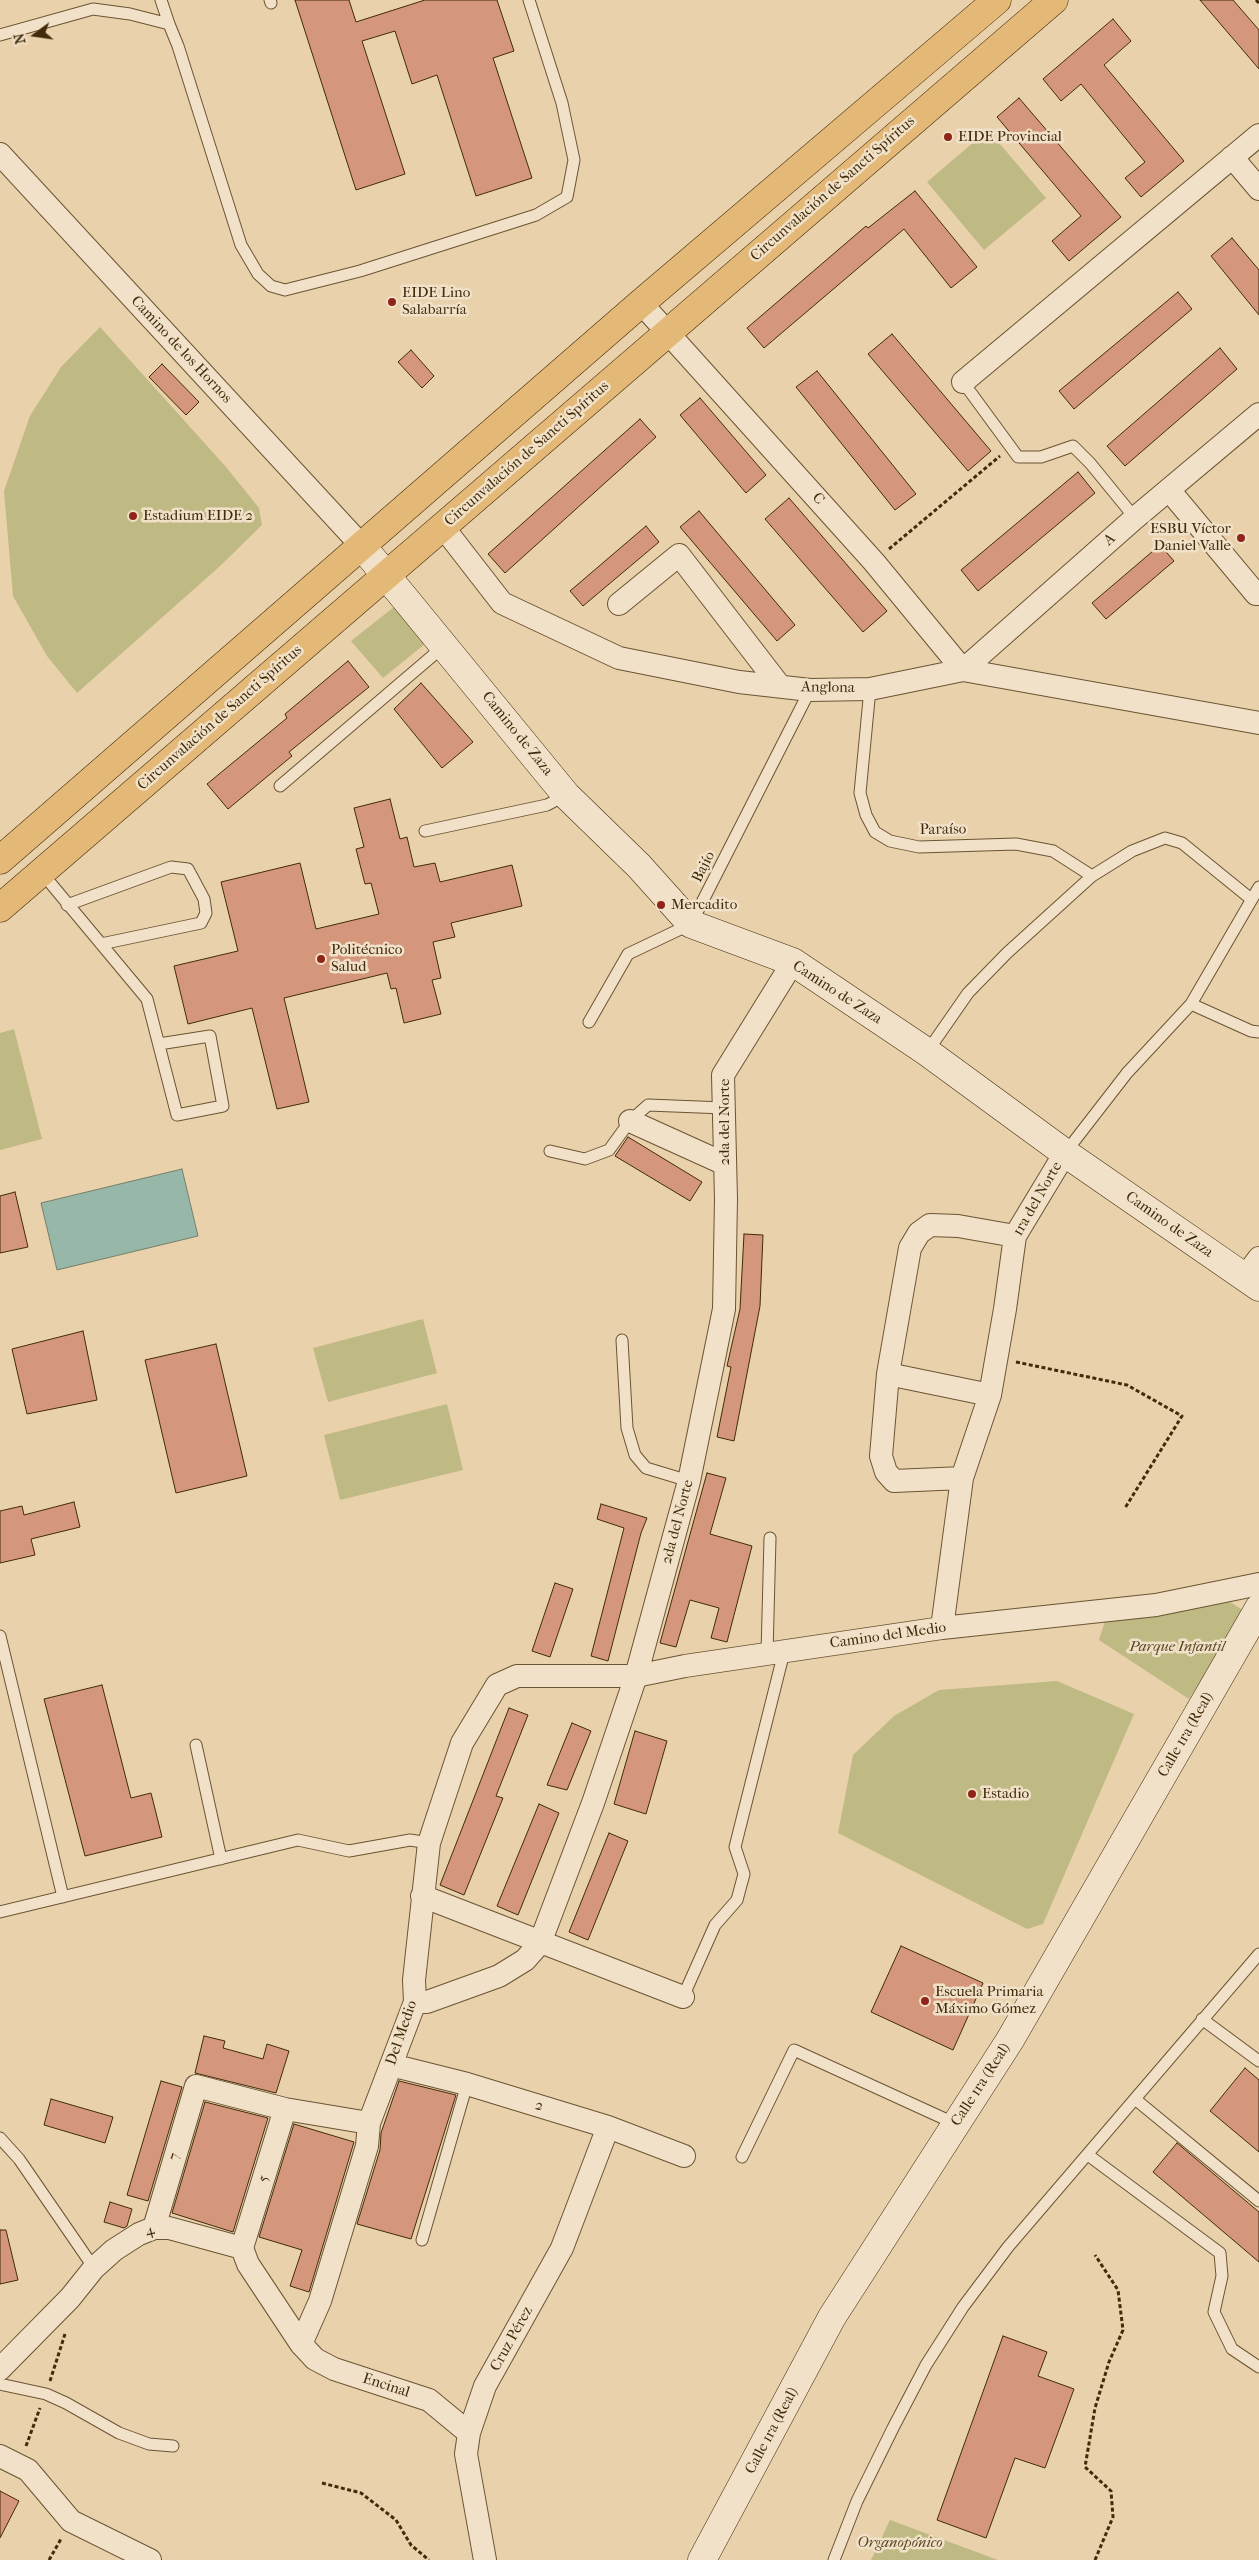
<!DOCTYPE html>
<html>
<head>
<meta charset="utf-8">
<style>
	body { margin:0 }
	#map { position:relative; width:1259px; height:2560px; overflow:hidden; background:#e9d1ab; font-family:"IM FELL French Canon",serif }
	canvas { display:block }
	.north { position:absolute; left:10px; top:10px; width:50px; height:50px; -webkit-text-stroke:4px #f1e1c8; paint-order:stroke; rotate:256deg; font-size:14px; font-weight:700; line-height:20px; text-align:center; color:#412b0a }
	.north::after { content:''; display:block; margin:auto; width:18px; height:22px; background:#412b0a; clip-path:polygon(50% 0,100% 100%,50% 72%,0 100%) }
</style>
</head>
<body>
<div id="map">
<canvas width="1259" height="2560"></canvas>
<div class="north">N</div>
</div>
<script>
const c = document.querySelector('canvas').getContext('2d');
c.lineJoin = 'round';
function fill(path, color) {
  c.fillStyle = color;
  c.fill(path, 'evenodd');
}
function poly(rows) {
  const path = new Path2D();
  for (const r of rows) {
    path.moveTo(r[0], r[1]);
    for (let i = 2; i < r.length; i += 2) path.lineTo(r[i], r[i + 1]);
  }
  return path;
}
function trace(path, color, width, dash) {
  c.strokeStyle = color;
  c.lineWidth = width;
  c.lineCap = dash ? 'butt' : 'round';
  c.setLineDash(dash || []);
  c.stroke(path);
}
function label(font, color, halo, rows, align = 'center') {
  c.font = font + ' "IM FELL French Canon",serif';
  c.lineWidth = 5;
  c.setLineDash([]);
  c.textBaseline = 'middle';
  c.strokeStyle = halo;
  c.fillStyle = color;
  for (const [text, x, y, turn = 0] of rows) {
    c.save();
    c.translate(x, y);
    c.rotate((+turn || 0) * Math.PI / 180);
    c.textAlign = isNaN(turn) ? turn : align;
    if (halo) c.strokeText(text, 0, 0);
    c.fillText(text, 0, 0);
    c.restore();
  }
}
const green = poly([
	[988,130,1046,198,984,250,927,182],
	[100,327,226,467,259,508,262,525,219,567,77,693,47,656,13,596,4,491,30,416,61,367],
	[394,607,426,643,383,678,351,641],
	[14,1029,42,1139,0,1150,0,1033],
	[423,1319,437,1373,328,1402,313,1348],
	[447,1404,463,1470,340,1500,324,1435],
	[1230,1602,1246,1612,1189,1699,1099,1640,1106,1618],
	[1057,1681,1134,1714,1043,1924,1027,1929,838,1833,853,1755,894,1716,939,1690],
	[890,2520,998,2560,871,2560]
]);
const water = poly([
	[182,1169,198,1236,57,1270,41,1203,182,1169]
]);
const building = poly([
	[295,0,349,0,356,22,425,0,497,0,514,51,493,58,532,178,476,196,437,75,412,84,395,31,362,41,405,174,356,190,295,0],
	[1200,0,1233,0,1259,30,1259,69,1200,0],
	[1113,19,1131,41,1104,65,1184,161,1141,197,1125,178,1145,162,1081,84,1061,101,1043,79,1113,19],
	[1019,98,1121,217,1069,261,1052,241,1081,216,997,117,1019,98],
	[915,191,977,267,951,288,904,229,764,348,747,328,866,226,868,228,915,191],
	[1232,238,1259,270,1259,315,1211,256,1232,238],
	[1178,292,1192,309,1074,409,1059,391,1178,292],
	[892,334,991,451,968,471,868,354,892,334],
	[1220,348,1237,369,1125,466,1107,446,1220,348],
	[411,350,434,376,422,388,398,362,411,350],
	[162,364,199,402,186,415,149,377,162,364],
	[817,371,916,494,895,510,796,387,817,371],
	[700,398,766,475,746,493,680,415,700,398],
	[640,419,656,437,505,573,488,554,640,419],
	[1078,472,1095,493,978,591,961,570,1078,472],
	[789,498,887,611,863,632,765,519,789,498],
	[699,511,795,625,777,641,680,527,699,511],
	[646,526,659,542,583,606,570,591,646,526],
	[1160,545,1174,561,1106,619,1092,603,1160,545],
	[348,661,369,687,289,752,292,756,228,809,207,784,287,718,285,714,348,661],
	[421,683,473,742,442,768,394,709,421,683],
	[390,799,400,839,407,837,414,867,435,863,440,882,512,865,522,906,451,923,455,937,433,942,441,978,432,980,441,1014,404,1023,396,988,391,989,387,973,284,998,309,1102,277,1109,252,1008,188,1024,174,966,238,951,221,882,300,863,316,929,379,914,371,883,365,884,356,849,364,847,354,808,390,799],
	[628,1137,702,1182,690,1201,615,1156,628,1137],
	[15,1192,28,1247,0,1253,0,1196,15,1192],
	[744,1234,763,1235,760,1306,734,1441,717,1437,731,1367,727,1366,740,1309,744,1234],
	[83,1331,97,1400,27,1414,12,1349,83,1331],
	[216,1344,247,1476,176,1493,145,1360,216,1344],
	[707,1473,726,1478,710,1534,752,1546,727,1642,711,1638,719,1608,690,1600,676,1647,660,1643,707,1473],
	[74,1502,80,1527,31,1539,35,1555,0,1563,0,1511,22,1506,24,1515,74,1502],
	[601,1504,647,1518,641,1533,608,1661,591,1656,624,1528,597,1519,601,1504],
	[555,1583,573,1589,550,1657,532,1651,555,1583],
	[102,1685,131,1798,151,1793,162,1837,85,1856,44,1699,102,1685],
	[509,1708,528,1715,496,1796,503,1798,464,1895,440,1885,509,1708],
	[572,1723,591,1731,567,1790,547,1785,572,1723],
	[635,1731,667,1741,646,1814,614,1804,635,1731],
	[539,1804,559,1813,518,1915,497,1906,539,1804],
	[609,1833,628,1841,588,1940,569,1932,609,1833],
	[901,1946,983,1983,953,2050,871,2012,901,1946],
	[204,2036,225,2041,223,2048,263,2059,267,2044,289,2051,276,2093,195,2073,204,2036],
	[1245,2068,1259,2080,1259,2152,1210,2111,1245,2068],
	[161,2081,182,2087,148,2201,127,2195,161,2081],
	[399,2081,456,2095,411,2239,357,2224,380,2150,381,2133,399,2081],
	[51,2099,113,2117,105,2143,44,2125,51,2099],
	[205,2102,268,2118,233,2232,172,2213,205,2102],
	[294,2124,354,2142,309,2292,290,2286,302,2250,259,2237,294,2124],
	[1177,2143,1259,2212,1259,2262,1153,2172,1177,2143],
	[110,2202,132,2209,127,2226,124,2228,104,2222,110,2202],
	[0,2230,6,2230,18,2280,0,2284,0,2230],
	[1003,2336,1047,2352,1038,2376,1074,2389,1045,2468,1015,2458,986,2538,937,2520,1003,2336],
	[0,2491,19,2501,0,2538,0,2491]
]);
const path = poly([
	[1256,0,1259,3],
	[889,549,1000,456],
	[1016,1362,1127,1385,1182,1416,1125,1508],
	[50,2381,65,2334],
	[26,2446,40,2408],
	[322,2483,361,2493,396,2520,411,2545,429,2560],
	[49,2560,61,2539],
	[1095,2560,1113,2517,1111,2491,1085,2467,1095,2408,1109,2362,1123,2330,1118,2290,1095,2255]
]);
const lane = poly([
	[161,0,169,24],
	[270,0,271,3],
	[0,35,93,9,130,14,169,24,178,46,241,245,258,274,271,286,285,290,360,271,536,215,567,197,574,160,562,103,529,0],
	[963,382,1018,457,1041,457,1073,446,1090,463,1135,518],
	[870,689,860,793,866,815,875,832,890,841,919,847,1016,844,1053,851,1092,876],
	[280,786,444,646],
	[425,831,547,805,566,795],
	[42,873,147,999,177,1115,223,1106,210,1036,159,1044],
	[67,905,171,867,188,869,204,899,206,913,201,923,101,944],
	[1191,1004,1251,1031,1259,1032],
	[589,1022,628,954,691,924,810,690],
	[927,1052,968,993,1007,953,1092,876,1132,851,1165,838,1182,843,1251,899],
	[550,1151,585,1159,609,1150,630,1121,648,1105,724,1108],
	[1065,1153,1127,1073,1191,1004,1259,887],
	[622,1340,627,1428,635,1455,646,1468,689,1481],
	[0,1636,63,1897],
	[767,1654,770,1538],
	[196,1745,221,1859],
	[0,1912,298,1840,349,1851,410,1840,429,1843],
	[683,1997,715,1925,737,1900,744,1874,735,1847,784,1652],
	[1202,2019,1259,2061],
	[1135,2099,1259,2201],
	[0,2138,19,2159,94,2268],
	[1088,2155,1220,2253,1222,2276,1214,2312,1232,2349,1259,2367],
	[742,2157,794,2050,956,2124],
	[422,2240,467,2084],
	[0,2384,46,2394,66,2403,119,2433,149,2444,173,2446],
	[834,2560,857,2501,893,2428,926,2365,963,2307,1008,2247,1259,1954]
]);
const street = poly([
	[0,154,361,545],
	[1232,157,1259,189],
	[641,303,874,562,963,670,1135,518,1259,414],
	[963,382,1259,135],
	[1169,490,1256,594,1259,594],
	[443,527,502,603,619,658,739,682,810,690,870,689,963,670,1259,723],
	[619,604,679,555,779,685],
	[630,1121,725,1164],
	[1245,1277,1259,1258],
	[888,1374,990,1395],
	[962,1478,894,1481,886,1472,881,1456,888,1374,910,1248,919,1233,930,1225,958,1226,1015,1236],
	[942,1628,962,1478,990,1395,1005,1309,1015,1236,1065,1153],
	[422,1896,683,1997],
	[415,2002,427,2002,499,1976,525,1960,540,1943,593,1803,636,1676,689,1481,724,1309,726,1199,723,1075,793,962],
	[391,2065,467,2084,608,2127,684,2156],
	[154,2228,196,2086,285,2109,369,2123],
	[242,2248,285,2109],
	[301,2344,320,2301,367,2146,369,2123,415,2002,414,1980,429,1843,462,1743,497,1685,517,1676,636,1676,685,1666,942,1628,1156,1605,1259,1584],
	[0,2369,70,2298,94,2268,114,2250,139,2234,154,2228,169,2228,242,2248,248,2264,301,2344,315,2359,334,2369,429,2400,469,2433],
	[0,2456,28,2470,71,2521,150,2560],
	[485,2560,466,2454,469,2433,485,2386,562,2248,608,2127]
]);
const secondary = poly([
	[361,545,566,795,639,866,691,924,793,962,927,1052,1065,1153,1259,1287],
	[702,2560,832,2317,1010,2040,1259,1608]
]);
const highway = poly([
	[0,860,641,303,997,0],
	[0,908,1054,0]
]);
const markers = [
	[948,137,5,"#8f2418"],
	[392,302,5,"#8f2418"],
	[133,516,5,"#8f2418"],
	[1241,538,5,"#8f2418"],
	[661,905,5,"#8f2418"],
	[321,959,5,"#8f2418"],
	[972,1794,5,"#8f2418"],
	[925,2001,5,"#8f2418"]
];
const poiNames = [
	["EIDE Provincial",958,137],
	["EIDE Lino",402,293],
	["Salabarría",402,310],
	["Estadium EIDE 2",143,516],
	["ESBU Víctor",1231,529,"right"],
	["Daniel Valle",1231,546,"right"],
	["Mercadito",671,905],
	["Politécnico",331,950],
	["Salud",331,967],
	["Estadio",982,1794],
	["Escuela Primaria",935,1992],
	["Máximo Gómez",935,2009]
];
const streetNames = [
	["Circunvalación de Sancti Spíritus",833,189,-41],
	["Camino de los Hornos",181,350,47],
	["Circunvalación de Sancti Spíritus",527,454,-41],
	["C",818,499,48],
	["A",1110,540,-42],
	["Anglona",828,688,1],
	["Circunvalación de Sancti Spíritus",220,718,-41],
	["Camino de Zaza",517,734,51],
	["Paraíso",943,830,-1],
	["Bajío",704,867,-63],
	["Camino de Zaza",837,993,33],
	["2da del Norte",725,1122,-90],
	["1ra del Norte",1038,1199,-60],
	["Camino de Zaza",1169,1225,35],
	["2da del Norte",678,1522,-75],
	["Camino del Medio",888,1636,-8],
	["Calle 1ra (Real)",1186,1735,-60],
	["Del Medio",402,2033,-71],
	["Calle 1ra (Real)",981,2085,-57],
	["2",539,2106,17],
	["7",175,2157,-73],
	["5",264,2179,-72],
	["4",150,2231,-14],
	["Cruz Pérez",512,2339,-61],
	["Encinal",386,2386,18],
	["Calle 1ra (Real)",772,2431,-62]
];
const parkNames = [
	["Parque Infantil",1177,1647],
	["Organopónico",900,2543]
];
fill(green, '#bfb983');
fill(water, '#97b7a8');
trace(water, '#757f69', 1);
fill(building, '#d4977b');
trace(building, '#412b0a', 1);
trace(lane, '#6b5432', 13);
trace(street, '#6b5432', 24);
trace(secondary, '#412b0a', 29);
trace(highway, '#412b0a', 29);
trace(path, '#412b0a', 3, [4, 2.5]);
trace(lane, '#f1e1c8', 11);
trace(street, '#f1e1c8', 22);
trace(secondary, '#f1e1c8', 28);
trace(highway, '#e4b876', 28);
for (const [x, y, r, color] of markers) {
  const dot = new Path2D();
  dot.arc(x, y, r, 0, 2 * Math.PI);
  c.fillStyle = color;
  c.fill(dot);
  trace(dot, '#f1e1c8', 2);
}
label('15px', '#412b0a', '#f1e1c8', poiNames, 'left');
label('15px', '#412b0a', '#f1e1c8', streetNames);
label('italic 15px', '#5a4722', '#f1e1c8', parkNames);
</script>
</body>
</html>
